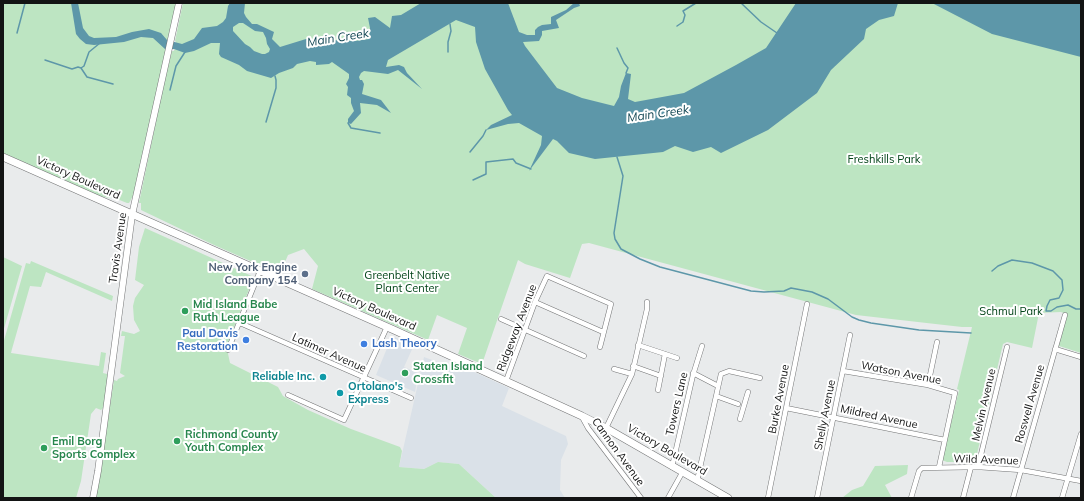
<!DOCTYPE html>
<html>
<head>
<meta charset="utf-8">
<style>
	body { margin:0 }
	#map { position:relative; width:1084px; height:501px; overflow:hidden; background:#e9ebec; font-family:Mulish,sans-serif }
	canvas { display:block }
	.frame { position:absolute; inset:0; border:4px solid #131414; pointer-events:none }
</style>
</head>
<body>
<div id="map">
<canvas width="1084" height="501"></canvas>
<div class="frame"></div>
</div>
<script>
const c = document.querySelector('canvas').getContext('2d');
c.lineJoin = 'round';
function fill(path, color) {
  c.fillStyle = color;
  c.fill(path, 'evenodd');
}
function poly(rows) {
  const path = new Path2D();
  for (const r of rows) {
    path.moveTo(r[0], r[1]);
    for (let i = 2; i < r.length; i += 2) path.lineTo(r[i], r[i + 1]);
  }
  return path;
}
function trace(path, color, width, dash) {
  c.strokeStyle = color;
  c.lineWidth = width;
  c.lineCap = dash ? 'butt' : 'round';
  c.setLineDash(dash || []);
  c.stroke(path);
}
function label(font, color, halo, rows, align = 'center') {
  c.font = font + ' Mulish,sans-serif';
  c.lineWidth = 4;
  c.setLineDash([]);
  c.textBaseline = 'middle';
  c.strokeStyle = halo;
  c.fillStyle = color;
  for (const [text, x, y, turn = 0] of rows) {
    c.save();
    c.translate(x, y);
    c.rotate((+turn || 0) * Math.PI / 180);
    c.textAlign = isNaN(turn) ? turn : align;
    if (halo) c.strokeText(text, 0, 0);
    c.fillText(text, 0, 0);
    c.restore();
  }
}
const built = poly([
	[392,336,414,345,404,367,418,373,415,392,376,375],
	[424,357,459,370,461,366,509,388,502,406,566,436,568,444,561,460,560,490,565,498,496,498,459,464,438,462,424,469,399,467]
]);
const green = poly([
	[3,3,176,3,152,116,133,196,129,203,127,203,112,197,110,198,99,196,3,153],
	[183,3,1081,3,1081,353,1059,346,1058,342,1066,314,1061,312,1039,313,1032,348,1007,342,1003,344,976,458,974,460,970,462,947,462,942,460,959,390,957,389,972,327,962,327,856,315,589,243,582,244,570,278,525,264,518,260,482,364,458,354,467,328,437,315,428,340,312,289,318,266,304,249,288,255,280,274,214,245,141,210,141,203,139,203,165,78,172,51,174,51,176,42,175,41],
	[145,228,254,277,227,345,227,349,230,363,278,387,283,396,308,410,351,429,400,447,402,451,399,467,424,469,438,462,459,464,496,498,96,498,114,380,117,381,118,379,125,376,120,373,125,336,121,336,122,331,134,334,140,331,134,320,133,306,135,298,144,285,135,280,139,247],
	[3,257,22,266,3,332],
	[31,261,113,296,112,301,46,272,41,287,30,286,12,349,11,353,99,366,101,352,106,353,103,373,107,374,108,378,104,407,101,410,96,408,91,414,81,481,76,498,3,498,3,344,26,263,30,264],
	[908,465,907,474,885,485,892,498,842,498,852,490,863,486,875,466]
]);
const water = poly([
	[71,3,78,3,83,28,89,36,94,38,116,37,132,32,149,29,161,33,167,40,182,44,194,39,202,28,217,26,223,22,226,18,228,6,230,3,245,3,244,13,246,17,252,24,257,24,274,32,272,39,280,47,306,39,355,41,369,39,370,28,368,18,375,17,390,28,392,16,401,15,421,3,508,3,519,32,527,35,535,35,535,30,538,27,542,25,551,24,551,17,566,10,574,3,579,3,580,6,574,8,556,20,559,28,542,31,542,35,539,41,523,42,525,46,557,88,582,98,614,106,619,97,621,86,626,73,631,74,628,99,635,102,684,93,736,65,766,48,796,3,898,3,894,16,879,20,866,29,864,39,831,70,817,93,768,130,721,153,711,147,693,152,675,146,663,152,595,159,569,153,557,141,553,139,529,171,541,145,542,136,519,123,508,124,486,130,491,125,512,115,508,110,485,69,476,42,475,27,456,20,388,60,386,67,399,65,404,67,407,73,422,89,398,70,388,74,364,71,361,73,359,77,360,80,362,80,364,84,362,94,381,100,391,113,377,105,360,103,361,113,351,124,348,123,348,119,354,111,351,103,351,98,347,95,348,87,346,84,349,78,349,74,332,62,329,64,316,65,316,62,310,61,297,64,293,68,279,73,271,78,247,71,239,65,221,57,219,54,220,43,211,43,194,51,185,53,174,49,165,49,153,38,141,37,124,42,94,45,86,44,80,39,76,34],
	[239,23,243,23,255,31,263,32,266,38,267,44,270,49,269,52,265,54,262,54,254,51,250,47,245,44,233,31,233,27],
	[932,3,1081,3,1081,57,992,34]
]);
const stream = poly([
	[741,3,761,22,777,33],
	[677,26,683,22,685,15,683,11,696,3],
	[17,33,25,3],
	[617,48,624,63,628,68,626,73],
	[448,52,448,42,451,31,450,24],
	[45,60,72,69,78,67,81,68,84,66,89,52,100,43],
	[81,68,87,77,113,84],
	[170,90,176,66,185,52],
	[266,122,276,88,276,80,275,76],
	[348,123,351,128,380,133],
	[470,152,483,136,486,130],
	[617,157,623,176,614,233,615,239,621,249,640,259,660,267,751,291,764,292,784,291,791,288,812,292,828,299,852,317,859,320,871,323,919,330,971,333],
	[473,180,486,174,486,162,513,159,516,163,531,169],
	[992,271,998,266,1012,260,1032,263,1053,271,1062,280,1063,290,1059,298,1050,300,1047,306,1046,311,1051,311,1057,307,1068,305,1076,309,1081,309]
]);
const minor = poly([
	[535,302,603,332],
	[501,319,584,356],
	[240,323,411,398],
	[638,345,677,358],
	[1055,349,1081,357],
	[228,350,260,271],
	[633,366,661,376],
	[614,369,632,374],
	[843,371,928,385,955,393,939,467],
	[693,373,718,386],
	[506,381,535,302,547,276,611,304,600,347],
	[928,385,937,342],
	[658,390,665,354],
	[288,395,344,420,387,327],
	[716,396,738,404],
	[786,408,945,440],
	[582,417,588,428,641,498],
	[740,419,748,392],
	[606,428,632,374,647,309,647,302],
	[672,467,693,375,702,346],
	[978,467,1007,347],
	[697,481,721,374,729,371,760,378],
	[668,498,682,473],
	[768,498,807,304],
	[817,498,850,335],
	[911,498,919,471,922,468,978,467,1021,470,1081,481],
	[963,498,971,467],
	[1013,498,1065,315],
	[1062,498,1081,434]
]);
const tertiary = poly([
	[93,498,98,471,132,215,179,3]
]);
const secondary = poly([
	[3,157,394,330,582,416,606,428,728,498]
]);
const markers = [
	[305,274,4,"#5c6f8a"],
	[185,311,4,"#2e9e5b"],
	[246,340,4,"#3f7fe0"],
	[364,344,4,"#3f7fe0"],
	[405,373,4,"#2e9e5b"],
	[323,377,4,"#0f9aa8"],
	[340,393,4,"#0f9aa8"],
	[177,441,4,"#2e9e5b"],
	[44,448,4,"#2e9e5b"]
];
const parkNames = [
	["Freshkills Park",884,160],
	["Greenbelt Native",407,276],
	["Plant Center",407,289],
	["Schmul Park",1011,312]
];
const streetNames = [
	["Victory Boulevard",78,178,24],
	["Travis Avenue",118,248,-82],
	["Victory Boulevard",374,309,24],
	["Ridgeway Avenue",517,328,-69],
	["Latimer Avenue",329,353,24],
	["Watson Avenue",901,373,11],
	["Burke Avenue",779,399,-79],
	["Towers Lane",677,404,-77],
	["Roswell Avenue",1030,404,-74],
	["Melvin Avenue",984,405,-77],
	["Shelly Avenue",825,415,-79],
	["Mildred Avenue",879,417,12],
	["Victory Boulevard",667,450,30],
	["Cannon Avenue",618,452,54],
	["Wild Avenue",986,460,2]
];
const serviceNames = [
	["New York Engine",297,268],
	["Company 154",297,281]
];
const leisureNames = [
	["Mid Island Babe",193,305],
	["Ruth League",193,318],
	["Staten Island",413,367],
	["Crossfit",413,380],
	["Richmond County",185,435],
	["Youth Complex",185,448],
	["Emil Borg",52,442],
	["Sports Complex",52,455]
];
const shopNames = [
	["Paul Davis",238,334],
	["Restoration",238,347],
	["Lash Theory",372,344,"left"]
];
const cultureNames = [
	["Reliable Inc.",315,377],
	["Ortolano's",348,387,"left"],
	["Express",348,400,"left"]
];
const waterNames = [
	["Main Creek",338,38,-9],
	["Main Creek",658,114,-8]
];
fill(built, '#dae1e8');
fill(green, '#bde5c2');
fill(water, '#5d97a9');
trace(stream, '#5d97a9', 1.5);
trace(minor, '#737475', 5.5);
trace(tertiary, '#737475', 7);
trace(secondary, '#737475', 8);
trace(minor, '#fff', 4.5);
trace(tertiary, '#fff', 6);
trace(secondary, '#fff', 7);
for (const [x, y, r, color] of markers) {
  const dot = new Path2D();
  dot.arc(x, y, r, 0, 2 * Math.PI);
  c.fillStyle = color;
  c.fill(dot);
  trace(dot, '#fff', 1.5);
}
label('11px', '#004317', '#fff', parkNames);
label('11px', '#131414', '#fff', streetNames);
label('bold 11px', '#4e5e75', '#fff', serviceNames, 'right');
label('bold 11px', '#27864d', '#fff', leisureNames, 'left');
label('bold 11px', '#366cbe', '#fff', shopNames, 'right');
label('bold 11px', '#0d838f', '#fff', cultureNames, 'right');
label('italic 12px', '#104552', '#fff', waterNames);
</script>
</body>
</html>
